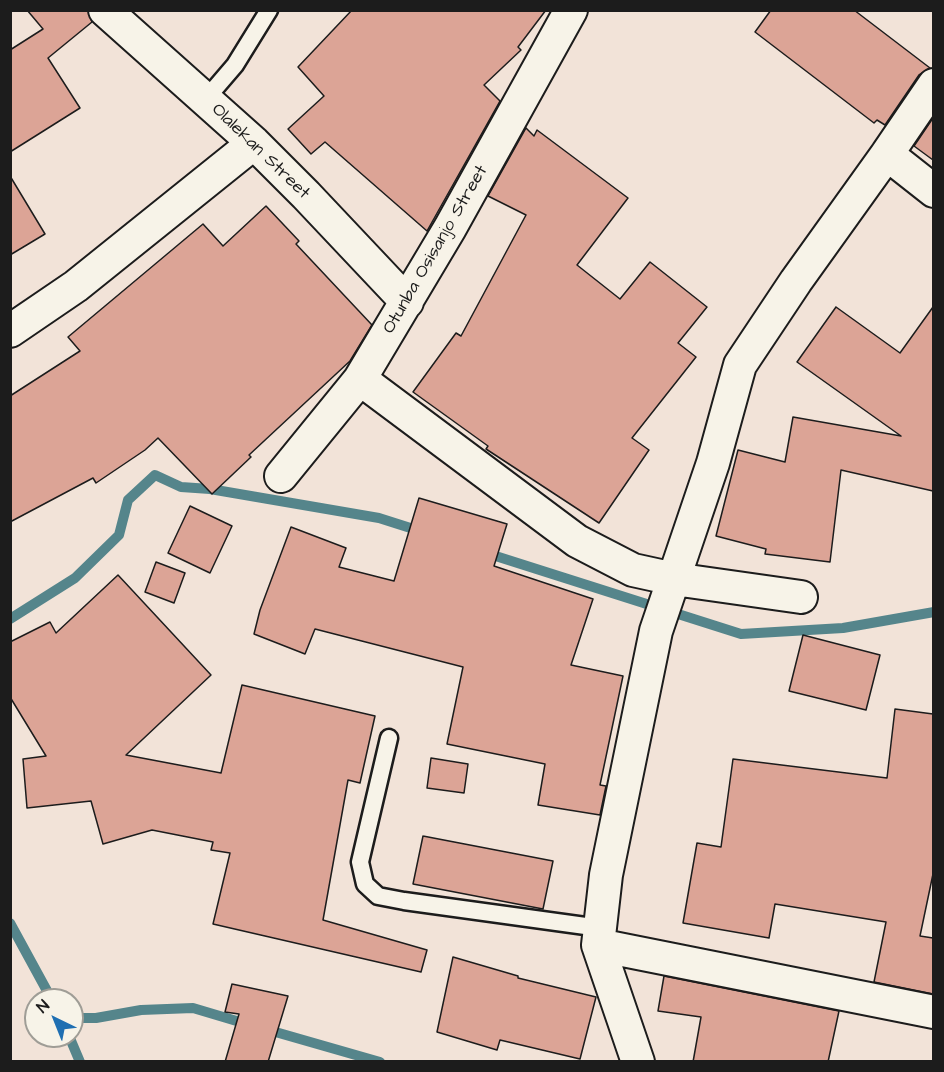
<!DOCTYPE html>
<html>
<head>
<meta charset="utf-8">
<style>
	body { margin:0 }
	#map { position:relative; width:944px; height:1072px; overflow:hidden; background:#f2e3d8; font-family:"Architects Daughter",sans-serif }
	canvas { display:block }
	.frame { position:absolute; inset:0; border:12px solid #1c1c1c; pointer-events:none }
	.north { position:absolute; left:24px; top:988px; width:60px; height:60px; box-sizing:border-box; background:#f7f3e8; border:2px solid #9f9d96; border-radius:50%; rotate:317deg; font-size:16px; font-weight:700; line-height:24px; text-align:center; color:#1c1c1c }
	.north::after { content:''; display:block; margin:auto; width:21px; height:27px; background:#1f6fb2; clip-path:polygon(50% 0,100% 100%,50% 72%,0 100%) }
</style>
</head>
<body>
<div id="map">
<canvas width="944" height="1072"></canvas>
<div class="frame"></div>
<div class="north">N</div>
</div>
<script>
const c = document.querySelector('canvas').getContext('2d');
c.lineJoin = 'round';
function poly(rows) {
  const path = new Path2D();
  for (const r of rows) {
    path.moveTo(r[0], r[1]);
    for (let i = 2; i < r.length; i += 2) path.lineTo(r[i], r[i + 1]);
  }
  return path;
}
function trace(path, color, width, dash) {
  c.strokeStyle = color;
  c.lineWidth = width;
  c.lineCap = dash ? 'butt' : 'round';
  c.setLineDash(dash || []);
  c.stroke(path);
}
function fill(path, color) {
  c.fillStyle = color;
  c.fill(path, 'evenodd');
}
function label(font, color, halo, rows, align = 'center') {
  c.font = font + ' "Architects Daughter",sans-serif';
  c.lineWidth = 4.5;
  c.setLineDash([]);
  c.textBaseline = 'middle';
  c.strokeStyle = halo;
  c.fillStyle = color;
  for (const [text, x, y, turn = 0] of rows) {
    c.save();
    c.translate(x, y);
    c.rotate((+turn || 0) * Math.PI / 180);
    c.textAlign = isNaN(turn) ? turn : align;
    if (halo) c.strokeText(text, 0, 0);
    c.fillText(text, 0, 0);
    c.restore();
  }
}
const stream = poly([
	[483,552,741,634,843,628,934,612],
	[10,619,75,578,119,535,128,500,155,475,181,487,210,489,379,518,423,532],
	[10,923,52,1000],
	[72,1018,96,1018,141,1010,193,1008,250,1025],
	[265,1029,380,1062],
	[69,1036,80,1062]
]);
const building = poly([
	[27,10,88,10,92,22,48,58,80,108,10,152,10,50,43,29,27,10],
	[352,10,546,10,518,47,521,50,484,85,500,101,427,231,325,142,311,154,288,129,324,96,298,67,352,10],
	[771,10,854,10,930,68,919,75,885,125,877,120,874,123,755,32,771,10],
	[933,118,933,160,914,146,933,118],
	[526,128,534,136,537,130,628,198,577,265,620,299,650,262,707,307,678,343,696,357,632,438,649,450,599,523,486,449,488,446,413,392,456,333,461,336,526,215,488,196,526,128],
	[10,176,45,234,10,255,10,176],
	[266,206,299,241,296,244,372,325,350,361,249,455,251,457,212,494,158,438,145,450,96,483,93,478,10,522,10,396,80,351,68,337,203,224,223,246,266,206],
	[836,307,900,353,933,307,933,491,841,470,830,562,765,554,766,549,716,536,738,450,785,462,793,417,901,436,797,362,836,307],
	[419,498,507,524,494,566,593,599,571,665,623,676,600,785,606,786,600,815,538,805,545,764,447,744,463,667,315,629,305,654,254,634,260,610,291,527,346,548,339,567,394,581,419,498],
	[190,506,232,526,210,573,168,553,190,506],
	[156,562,185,573,174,603,145,592,156,562],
	[118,575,211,675,126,755,221,773,242,685,375,716,360,783,348,780,323,920,427,950,421,972,213,924,230,853,211,850,213,842,152,830,103,844,91,801,27,808,23,759,46,756,10,697,10,642,50,622,56,633,118,575],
	[803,635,880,655,866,710,789,691,803,635],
	[895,709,933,714,933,874,920,936,933,938,933,994,874,982,886,922,775,904,769,938,683,923,697,843,721,847,733,759,887,778,895,709],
	[431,758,468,764,464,793,427,788,431,758],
	[423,836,553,861,543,909,413,884,423,836],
	[453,957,518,976,518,978,596,997,580,1059,500,1040,497,1050,437,1032,453,957],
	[664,976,839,1011,828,1062,693,1062,701,1017,658,1011,664,976],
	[232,984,288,996,268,1062,225,1062,239,1014,225,1012,232,984]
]);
const service = poly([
	[205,100,235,65,269,10],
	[389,738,360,862,365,884,378,896,404,901,600,928]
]);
const minor = poly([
	[105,10,254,143,306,195,407,302],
	[887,154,934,191],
	[10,331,76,286,254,143],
	[360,379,577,541,633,570,674,579,801,597],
	[281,476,360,379,450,228,571,10],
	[598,945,934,1012],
	[638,1062,598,945,606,875,656,631,713,463,740,365,796,281,887,154,934,85]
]);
const streetNames = [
	["Olalekan Street",260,152,44],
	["Otunba Osisanjo Street",436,250,-60]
];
trace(stream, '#55858b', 10);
fill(building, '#dca496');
trace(building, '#1c1c1c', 1.5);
trace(service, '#1c1c1c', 21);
trace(minor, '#1c1c1c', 36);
trace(service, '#f7f3e8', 16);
trace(minor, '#f7f3e8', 32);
label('18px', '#1c1c1c', '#f7f3e8', streetNames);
</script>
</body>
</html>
